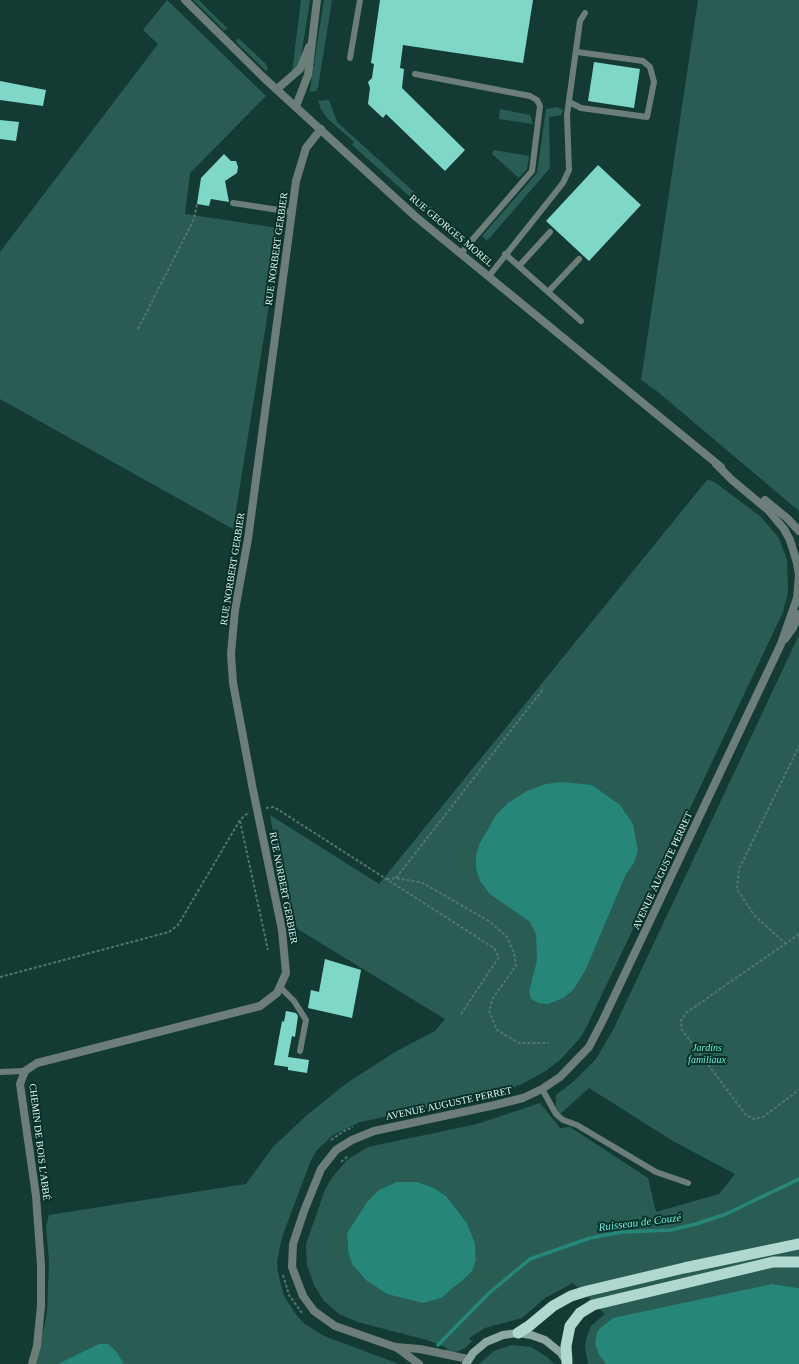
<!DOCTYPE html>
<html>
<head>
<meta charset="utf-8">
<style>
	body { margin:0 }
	canvas { display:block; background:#133b34 }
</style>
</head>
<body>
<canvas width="799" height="1364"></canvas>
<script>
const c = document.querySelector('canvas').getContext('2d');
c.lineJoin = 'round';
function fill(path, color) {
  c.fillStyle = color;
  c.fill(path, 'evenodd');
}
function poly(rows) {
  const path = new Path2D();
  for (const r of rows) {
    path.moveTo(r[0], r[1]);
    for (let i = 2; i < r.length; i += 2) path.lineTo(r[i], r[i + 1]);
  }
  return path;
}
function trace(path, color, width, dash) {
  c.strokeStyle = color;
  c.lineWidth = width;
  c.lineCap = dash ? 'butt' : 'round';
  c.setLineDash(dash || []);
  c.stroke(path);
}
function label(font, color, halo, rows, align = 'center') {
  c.font = font + ' "Times New Roman",serif';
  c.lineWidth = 4;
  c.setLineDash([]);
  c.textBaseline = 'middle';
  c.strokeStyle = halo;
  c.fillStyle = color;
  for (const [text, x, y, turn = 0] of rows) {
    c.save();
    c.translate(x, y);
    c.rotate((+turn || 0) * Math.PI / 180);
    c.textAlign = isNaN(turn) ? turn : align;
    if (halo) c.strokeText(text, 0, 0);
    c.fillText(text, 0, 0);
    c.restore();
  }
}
const green = poly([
	[167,0,266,96,190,173,185,214,278,228,279,243,233,529,0,399,0,252,158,44,143,30],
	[193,0,199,0,228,29,224,30],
	[301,0,310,0,300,63,292,73],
	[324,0,332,0,318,87,316,91,310,92,313,66,315,65,314,64],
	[698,0,799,0,799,511,658,392,641,380],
	[238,38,266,64,268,69,266,71,238,44,236,41],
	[329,100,337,122,424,201,492,259,487,260,416,202,352,145,354,142,327,118,321,109,318,101],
	[557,107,563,110,561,115,549,117,550,168,487,241,482,236,537,173,546,109],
	[500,109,530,115,533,124,499,119],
	[494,150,529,156,527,169,519,178,492,154],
	[707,480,713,481,760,516,779,538,787,560,788,592,783,612,587,1026,580,1038,560,1060,544,1072,520,1085,493,1094,360,1122,333,1135,317,1150,311,1160,282,1237,277,1261,278,1273,284,1296,297,1316,305,1324,324,1336,399,1364,36,1364,47,1313,49,1261,46,1226,49,1215,246,1184,273,1147,307,1115,347,1083,395,1052,435,1031,445,1019,291,925,270,815,379,884],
	[799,635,799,1288,772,1284,597,1330,595,1344,599,1355,606,1364,588,1364,585,1347,586,1339,591,1326,605,1314,573,1283,545,1298,522,1318,485,1328,469,1338,472,1341,465,1348,456,1352,445,1351,447,1348,430,1341,358,1322,339,1314,324,1301,314,1285,307,1265,306,1244,325,1190,331,1179,347,1160,368,1147,477,1124,540,1103,560,1128,570,1127,648,1178,656,1212,719,1194,735,1174,673,1141,589,1088,559,1115,556,1107,556,1095,573,1082,596,1059,613,1030],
	[418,1182,434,1188,446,1196,467,1223,475,1243,476,1260,464,1279,441,1298,348,1251,347,1233,367,1202],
	[512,1345,531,1347,547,1357,554,1364,479,1364,494,1351]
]);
const water = poly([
	[562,782,592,785,620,805,633,824,638,851,634,863,626,874,585,971,573,990,563,998,548,1004,539,1003,531,999,529,992,537,960,536,934,530,922,490,894,480,881,476,868,476,855,480,843,487,831,496,815,508,803,527,791,546,784],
	[397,1182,418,1182,434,1188,446,1196,467,1223,475,1243,476,1260,472,1271,464,1279,441,1298,423,1303,387,1294,366,1280,352,1264,348,1251,347,1233,367,1202,379,1190],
	[772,1284,799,1288,799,1364,606,1364,599,1355,595,1344,597,1331,613,1318],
	[99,1344,108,1344,116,1351,124,1364,58,1364]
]);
const stream = poly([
	[438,1345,489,1293,530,1259,590,1238,622,1232,671,1230,696,1224,726,1214,799,1179]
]);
const building = poly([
	[380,0,533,0,523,63,403,45,400,68,404,69,402,88,465,150,445,171,386,114,383,118,368,104,370,88,368,82,372,78,374,64,371,63],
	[594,62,640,69,634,108,588,101],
	[0,81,46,90,43,106,0,100],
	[0,120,19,122,16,141,0,139],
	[224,154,231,161,236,161,238,167,237,173,225,181,229,202,211,199,209,206,197,204,201,178],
	[598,165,641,205,589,261,546,221],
	[325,959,361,970,352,1018,308,1008,311,990,319,992],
	[286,1011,296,1013,298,1016,295,1037,292,1036,288,1057,309,1060,307,1073,288,1070,288,1067,274,1065,282,1021,284,1022]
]);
const path = poly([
	[138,329,194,219,197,204],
	[266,808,274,807,494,948,499,957,461,1014],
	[240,821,268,950],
	[396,878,544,688],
	[387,879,396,878,423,883,490,922,507,937,514,953,516,966,493,998,489,1011,497,1030,519,1043,549,1043],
	[799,934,686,1013,681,1021,682,1030,746,1115,754,1119,763,1117,799,1090],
	[786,944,754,915,737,889,739,869,799,746],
	[0,977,169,932,178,925,240,820,249,812],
	[331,1140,344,1131,353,1127],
	[341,1162,348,1156],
	[283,1275,289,1295,302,1313]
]);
const service = poly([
	[350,58,360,0],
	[415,74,530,96,537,100,540,106,532,171,461,253],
	[569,102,581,108,647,117,654,82,650,67,643,61,577,52],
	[233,203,292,212],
	[505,254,581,321],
	[519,266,550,232],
	[489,276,563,183,569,170,567,115,580,21,585,13],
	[548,292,579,259],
	[281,988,294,1001,306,1020,300,1051],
	[0,1072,25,1071],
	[542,1089,556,1114,563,1120,577,1125,656,1172,688,1183]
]);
const minor = poly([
	[277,89,300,69,309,47],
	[296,106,308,75,317,0],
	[32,1364,37,1346,41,1306,41,1265,36,1196,20,1084,25,1071,37,1063,260,1006,277,993,286,973,282,930,253,790,233,683,231,654,235,610,248,539,296,181,306,148,321,129]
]);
const tertiary = poly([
	[185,0,264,78,416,217,721,467],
	[765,500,787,518,799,531],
	[785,639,793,628,799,614],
	[396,1347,419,1364],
	[468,1359,420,1349,395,1347,335,1326,314,1311,303,1296,292,1267,293,1244,304,1211,321,1169,336,1150,352,1140,374,1131,495,1105,523,1098,542,1089,560,1077,589,1047,603,1020,781,644,797,598,799,575,797,563,790,540,784,529,768,510,732,480,716,464]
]);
const secondary = poly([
	[466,1364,473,1353,486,1342,503,1335,518,1333,531,1335,545,1340,561,1353,567,1362]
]);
const trunk = poly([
	[518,1333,529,1326,553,1306,571,1296,587,1291,684,1268,799,1244],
	[567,1362,566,1346,570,1326,580,1313,593,1305,773,1262,799,1262]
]);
const streetNames = [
	["RUE GEORGES MOREL",451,231,40],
	["RUE NORBERT GERBIER",277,249,-82],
	["RUE NORBERT GERBIER",233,569,-81],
	["AVENUE AUGUSTE PERRET",663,871,-65],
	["RUE NORBERT GERBIER",283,888,79],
	["AVENUE AUGUSTE PERRET",449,1104,-12],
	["CHEMIN DE BOIS L'ABBÉ",39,1142,83]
];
const parkNames = [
	["Jardins",707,1048],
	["familiaux",707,1060]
];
const waterNames = [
	["Ruisseau de Couzé",640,1223,-7]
];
fill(green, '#295d54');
fill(water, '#268678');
trace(stream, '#268678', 3.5);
fill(building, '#7fd8c7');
trace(path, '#53756f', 2, [3, 2]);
trace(service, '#6d7e7a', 6);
trace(minor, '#6d7e7a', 8);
trace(tertiary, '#6d7e7a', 8);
trace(secondary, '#8da8a2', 8);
trace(trunk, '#b1d8cf', 11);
label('10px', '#e1f6f1', '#07312a', streetNames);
label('italic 10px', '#6bedd7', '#07312a', parkNames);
label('italic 11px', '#6ff1db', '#07312a', waterNames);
</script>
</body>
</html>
